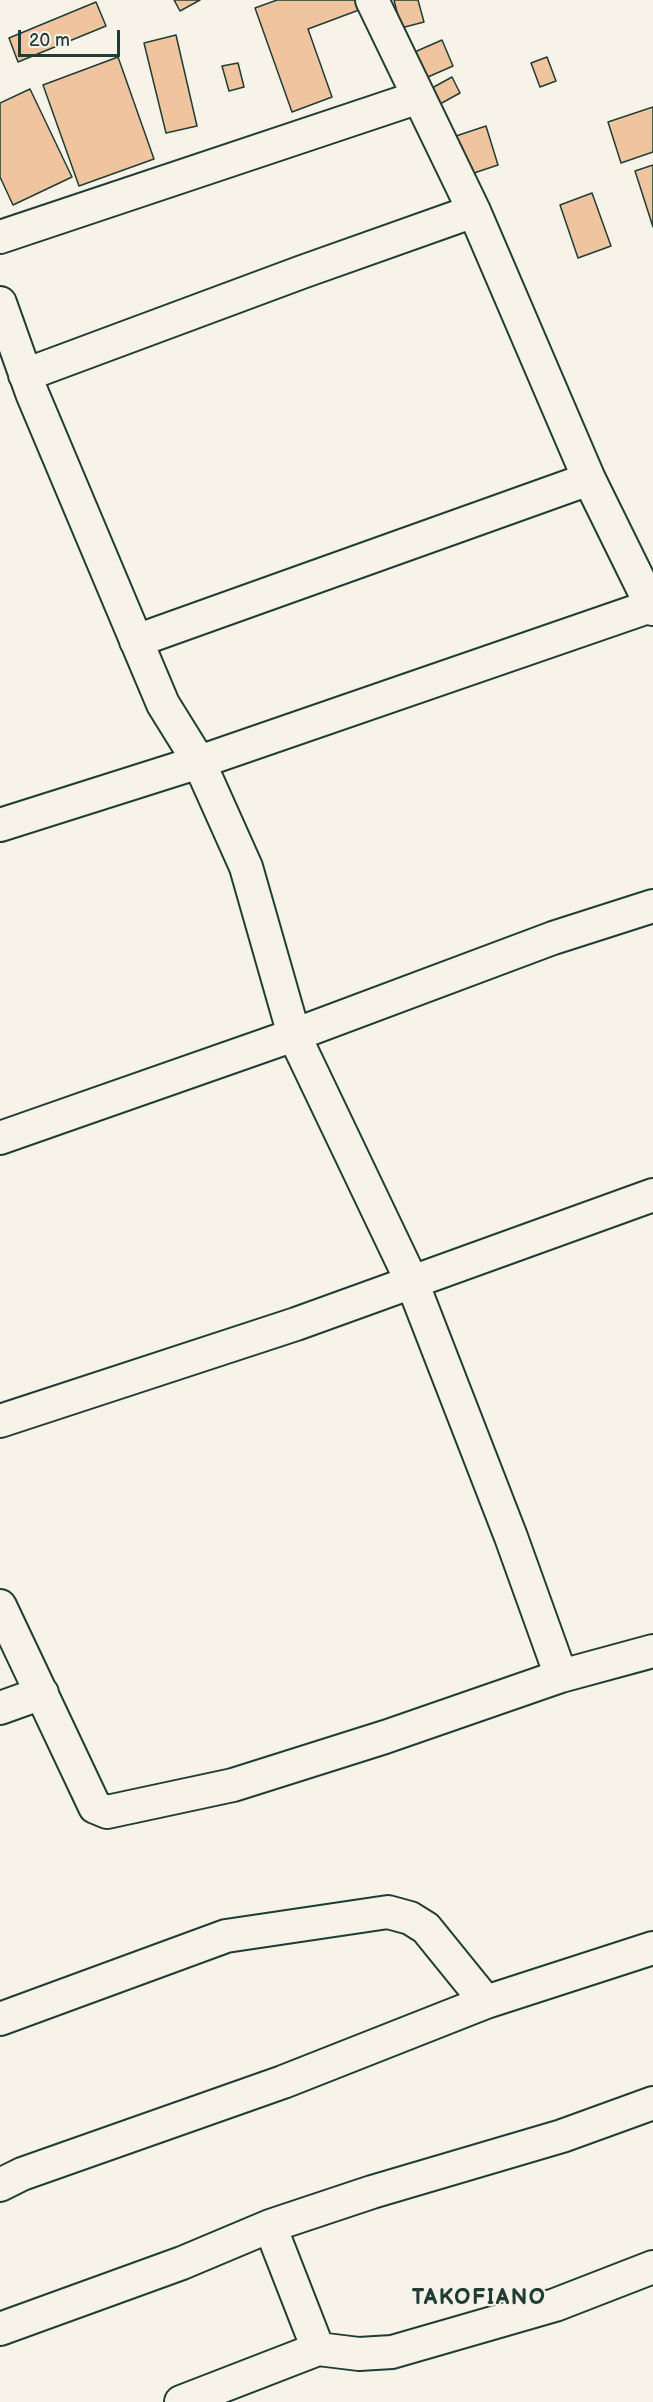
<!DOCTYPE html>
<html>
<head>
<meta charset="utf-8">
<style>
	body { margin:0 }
	#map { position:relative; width:653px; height:2402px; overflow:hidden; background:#f7f3e8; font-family:"Balsamiq Sans",sans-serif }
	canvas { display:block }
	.scale { position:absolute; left:18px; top:30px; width:102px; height:27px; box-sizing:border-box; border:3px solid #1f3d34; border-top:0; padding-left:8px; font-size:18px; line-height:21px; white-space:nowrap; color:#1f3d34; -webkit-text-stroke:4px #f7f3e8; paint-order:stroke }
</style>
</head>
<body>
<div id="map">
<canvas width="653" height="2402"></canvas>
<div class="scale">20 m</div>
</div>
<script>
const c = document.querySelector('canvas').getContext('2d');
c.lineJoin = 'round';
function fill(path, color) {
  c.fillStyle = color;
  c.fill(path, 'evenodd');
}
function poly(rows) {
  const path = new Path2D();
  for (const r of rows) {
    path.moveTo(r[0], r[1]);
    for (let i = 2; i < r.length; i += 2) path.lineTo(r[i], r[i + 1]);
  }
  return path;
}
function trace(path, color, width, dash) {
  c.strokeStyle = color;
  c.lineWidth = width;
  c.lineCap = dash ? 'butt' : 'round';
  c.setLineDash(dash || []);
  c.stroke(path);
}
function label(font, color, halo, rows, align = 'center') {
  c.font = font + ' "Balsamiq Sans",sans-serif';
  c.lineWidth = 4.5;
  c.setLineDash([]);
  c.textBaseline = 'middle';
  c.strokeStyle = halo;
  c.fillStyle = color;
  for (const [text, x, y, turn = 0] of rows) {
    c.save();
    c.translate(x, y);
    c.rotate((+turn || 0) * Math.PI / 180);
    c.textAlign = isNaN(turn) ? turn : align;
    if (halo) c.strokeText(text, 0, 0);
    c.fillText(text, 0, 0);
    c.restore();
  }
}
const building = poly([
	[174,0,200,0,180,11,174,0],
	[277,0,356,0,359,10,308,29,332,97,292,112,255,8,277,0],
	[394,0,418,0,424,22,401,28,394,0],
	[96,2,106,26,18,62,9,38,96,2],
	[176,35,197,126,166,133,144,43,176,35],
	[442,40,453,66,421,80,410,54,442,40],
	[118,57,154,159,79,186,43,85,118,57],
	[547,57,556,81,540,87,531,63,547,57],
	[238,63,244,87,229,91,222,66,238,63],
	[452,77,460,93,440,104,432,88,452,77],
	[30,89,72,177,13,205,0,177,0,103,30,89],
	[653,107,653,152,621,163,608,122,653,107],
	[486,126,498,165,468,175,456,136,486,126],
	[653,165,653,227,635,171,653,165],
	[592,193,611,246,578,258,560,205,592,193]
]);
const street = poly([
	[372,0,474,211,589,479,653,609],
	[0,237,419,97],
	[0,303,32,393,163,704,199,762,246,867,294,1035,412,1282,511,1537,561,1676],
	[25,375,302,272,474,211],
	[136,641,589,479],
	[0,825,199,762,651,606],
	[0,1138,294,1035,553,938,653,906],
	[0,1421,296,1324,653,1195],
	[0,1606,95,1807,107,1812,233,1785,385,1737,561,1676,653,1651],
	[0,1708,42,1693],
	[0,2019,226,1936,388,1912,410,1918,426,1928,486,2002],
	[0,2185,22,2174,283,2082,486,2002,653,1948],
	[270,2226,318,2349,359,2354,392,2352,555,2305,653,2267],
	[0,2329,182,2263,270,2226,372,2192,562,2136,653,2103],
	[181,2402,318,2349]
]);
const districtNames = [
	["TAKOFIANO",479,2298]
];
fill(building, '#f0c49f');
trace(building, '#1f3d34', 1.5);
trace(street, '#1f3d34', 36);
trace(street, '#f7f3e8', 32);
c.letterSpacing = '1.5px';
label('bold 22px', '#1f3d34', '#f7f3e8', districtNames);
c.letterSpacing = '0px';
</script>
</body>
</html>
